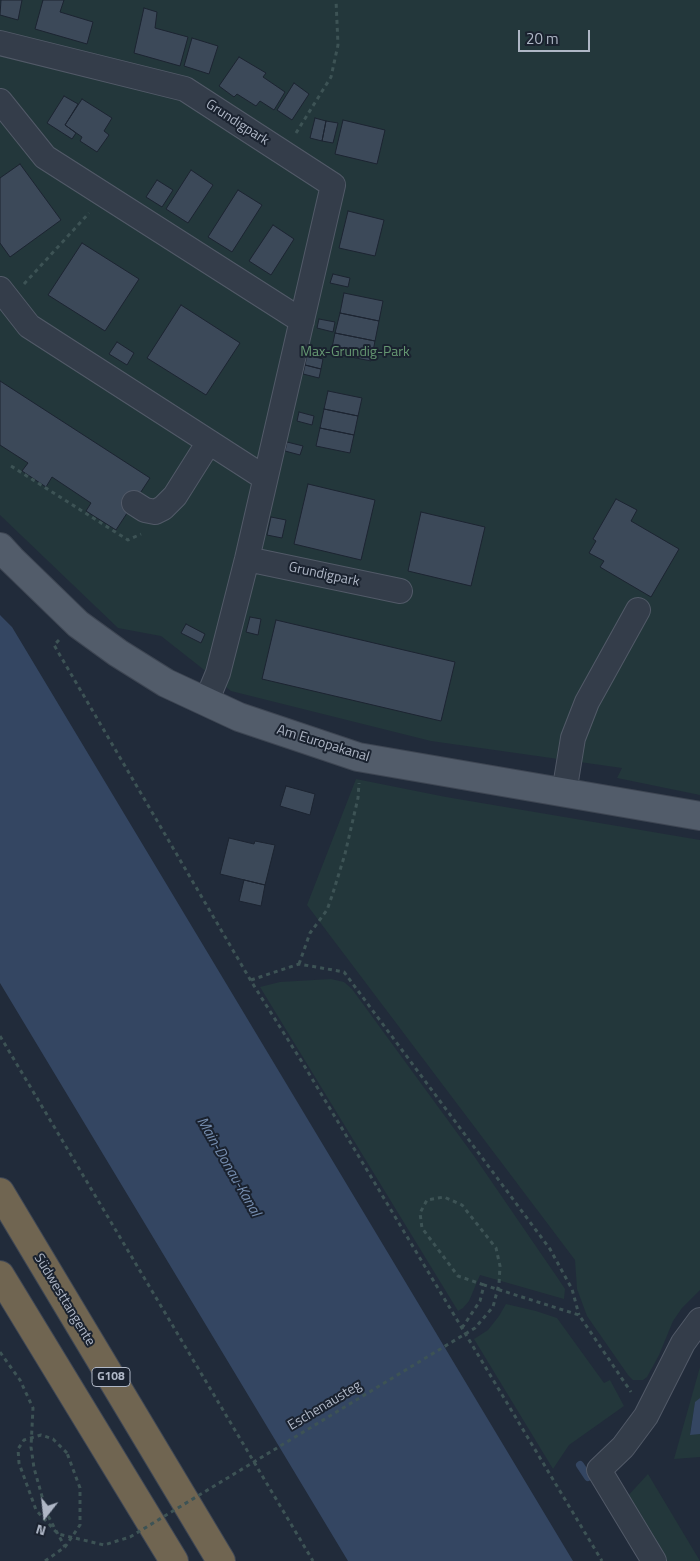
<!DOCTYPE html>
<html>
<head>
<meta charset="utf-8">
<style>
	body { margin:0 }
	#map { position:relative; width:700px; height:1561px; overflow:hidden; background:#212b3a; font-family:"Titillium Web",sans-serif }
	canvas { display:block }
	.north { position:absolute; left:20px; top:1491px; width:50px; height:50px; -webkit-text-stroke:4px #1a222f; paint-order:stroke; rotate:196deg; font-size:14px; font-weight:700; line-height:20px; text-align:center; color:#afb7c6 }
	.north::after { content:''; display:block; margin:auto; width:18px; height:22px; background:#afb7c6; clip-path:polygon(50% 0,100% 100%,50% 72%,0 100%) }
	.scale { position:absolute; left:518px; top:30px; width:72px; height:22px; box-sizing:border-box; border:2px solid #afb7c6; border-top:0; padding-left:6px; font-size:15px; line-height:18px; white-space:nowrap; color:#afb7c6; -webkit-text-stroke:4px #1a222f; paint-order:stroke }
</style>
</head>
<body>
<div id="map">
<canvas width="700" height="1561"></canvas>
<div class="north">N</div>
<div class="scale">20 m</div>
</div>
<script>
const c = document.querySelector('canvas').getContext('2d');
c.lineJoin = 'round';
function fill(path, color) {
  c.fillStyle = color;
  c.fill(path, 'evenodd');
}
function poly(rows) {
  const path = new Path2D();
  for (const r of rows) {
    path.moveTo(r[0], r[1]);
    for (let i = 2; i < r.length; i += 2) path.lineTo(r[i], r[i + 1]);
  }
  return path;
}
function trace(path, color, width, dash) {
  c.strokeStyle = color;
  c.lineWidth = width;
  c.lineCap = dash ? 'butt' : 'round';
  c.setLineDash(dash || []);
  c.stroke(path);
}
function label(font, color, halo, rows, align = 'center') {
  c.font = font + ' "Titillium Web",sans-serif';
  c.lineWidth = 4;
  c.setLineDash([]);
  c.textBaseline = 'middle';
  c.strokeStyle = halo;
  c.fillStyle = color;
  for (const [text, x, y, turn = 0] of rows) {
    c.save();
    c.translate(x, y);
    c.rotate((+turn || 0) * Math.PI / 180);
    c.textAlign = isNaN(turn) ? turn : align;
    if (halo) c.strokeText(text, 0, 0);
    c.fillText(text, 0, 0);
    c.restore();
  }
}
const green = poly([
	[0,0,700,0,700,795,617,778,622,768,431,741,231,691,161,636,118,628,0,515],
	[356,779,446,797,700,840,700,1290,682,1308,673,1321,659,1355,647,1377,643,1380,633,1380,628,1375,587,1316,577,1289,575,1260,307,905],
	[331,979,344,982,352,989,474,1156,557,1277,565,1289,564,1299,480,1275,469,1301,463,1308,458,1311,260,987,280,982],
	[506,1304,536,1311,557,1318,604,1383,610,1380,624,1406,569,1445,553,1469,474,1339,488,1330,499,1316],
	[700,1367,700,1398,695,1403,690,1434,700,1434,700,1457,674,1459],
	[648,1474,700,1561,661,1561,625,1499]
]);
const water = poly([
	[0,615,12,627,573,1561,348,1561,0,983],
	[700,1398,700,1434,690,1435,695,1402]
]);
const stream = poly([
	[580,1465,588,1477]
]);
const building = poly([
	[1,0,22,0,18,20,0,15,1,0],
	[43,0,64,0,60,12,93,22,87,44,35,29,43,0],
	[144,8,157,12,155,28,188,37,180,66,134,53,144,8],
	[192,38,218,46,209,74,184,66,192,38],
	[239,57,266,73,263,77,285,92,274,110,260,101,256,106,237,94,234,97,219,86,239,57],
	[294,83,309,94,292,120,277,110,294,83],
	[64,96,78,104,65,125,76,133,72,139,47,123,64,96],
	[82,99,112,118,104,131,109,135,97,152,80,141,82,137,65,125,82,99],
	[315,118,326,121,322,141,310,138,315,118],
	[343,120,385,130,377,164,335,154,343,120],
	[326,121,338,123,333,143,322,141,326,121],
	[20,164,61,220,10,257,0,243,0,178,20,164],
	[191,170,213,185,188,223,166,209,191,170],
	[157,180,173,190,162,207,146,197,157,180],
	[238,190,262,205,232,252,208,237,238,190],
	[348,211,384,220,375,256,339,248,348,211],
	[273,225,294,239,271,275,249,261,273,225],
	[82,243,139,279,105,331,48,295,82,243],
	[333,274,350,278,348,287,330,283,333,274],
	[344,293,383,301,379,321,340,313,344,293],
	[181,305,240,343,206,395,147,358,181,305],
	[340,313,379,321,375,341,335,333,340,313],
	[319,319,335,322,333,332,317,328,319,319],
	[335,333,375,341,371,361,331,353,335,333],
	[117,342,134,353,127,365,109,354,117,342],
	[307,355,323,359,321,369,305,365,307,355],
	[305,365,321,369,319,378,303,374,305,365],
	[0,381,150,478,116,530,86,511,91,503,52,477,46,487,22,471,28,463,0,445,0,381],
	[328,391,362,398,358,416,324,409,328,391],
	[324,409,358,416,354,435,320,428,324,409],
	[299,412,314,416,312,425,297,421,299,412],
	[320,428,354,435,350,453,316,446,320,428],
	[287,442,303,446,300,455,285,451,287,442],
	[308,484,375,500,361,560,294,544,308,484],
	[616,499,637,510,631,521,679,549,651,597,600,567,604,561,589,553,596,541,593,539,616,499],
	[421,512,485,527,471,586,408,571,421,512],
	[271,517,286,520,282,538,267,535,271,517],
	[250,617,261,619,258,635,246,632,250,617],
	[276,620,455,662,441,721,262,679,276,620],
	[186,624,205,634,201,643,181,633,186,624],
	[286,786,315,794,310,815,280,806,286,786],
	[229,838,254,844,255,841,275,845,265,885,220,874,229,838],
	[244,880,265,885,261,906,239,901,244,880]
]);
const path = poly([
	[296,133,331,77,338,45,336,0],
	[24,284,89,213],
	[11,466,128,540,141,534],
	[59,640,54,645,251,981,302,1062,602,1561],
	[299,964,310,933,327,910,332,896,345,854,358,798,359,783],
	[251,980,299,964,344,972,550,1249,572,1289,579,1315],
	[0,1036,313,1561],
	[462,1328,480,1301,484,1285,579,1315,631,1392],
	[0,1352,20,1380,33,1408,31,1447,34,1468,47,1514,65,1547],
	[45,1561,65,1547,80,1525,80,1488,67,1453]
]);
const minor = poly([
	[0,43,185,89,333,185,247,559,218,673,206,702],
	[0,101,45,157,302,321],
	[0,289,29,326,265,478],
	[134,503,145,510,155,512,163,508,175,496,209,442],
	[247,559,400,591],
	[564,793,573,738,587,702,638,610],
	[654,1561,599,1470,623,1447,646,1416,683,1343,700,1320]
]);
const major = poly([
	[0,547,11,559,78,624,118,653,166,683,239,717,358,757,700,816]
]);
const highway = poly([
	[0,1192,221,1561],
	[0,1275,174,1561]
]);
const pathBridge = poly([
	[67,1453,53,1439,41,1435,24,1440,18,1449,19,1463,36,1510,58,1534,104,1545,130,1537,475,1328,493,1307,499,1284,500,1266,496,1248,462,1205,444,1197,427,1200,420,1213,422,1228,458,1276,484,1285]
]);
const shields = [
	[111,1377,38]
];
const shieldNames = [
	["G108",111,1377]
];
const streetNames = [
	["Grundigpark",237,123,33],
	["Grundigpark",324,575,12],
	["Am Europakanal",323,744,17],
	["Südwesttangente",64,1300,59],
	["Eschenausteg",325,1406,-31]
];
const parkNames = [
	["Max-Grundig-Park",355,353]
];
const waterNames = [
	["Main-Donau-Kanal",228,1167,60]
];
fill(green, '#23373b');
fill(water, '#344662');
trace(stream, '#344662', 8);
fill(building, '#3c4959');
trace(building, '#1c2431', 1);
trace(minor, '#525a68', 26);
trace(major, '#3e4653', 30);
trace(highway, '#3f4755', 30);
trace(path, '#3d5355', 3, [4, 4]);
trace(minor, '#343d4a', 24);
trace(major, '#525c6a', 28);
trace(highway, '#706551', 28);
trace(pathBridge, '#3d5355', 3, [4, 4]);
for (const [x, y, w] of shields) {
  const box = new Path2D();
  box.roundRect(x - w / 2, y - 9.5, w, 19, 4);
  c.fillStyle = '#1a222f';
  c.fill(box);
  trace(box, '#afb7c6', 1);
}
label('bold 12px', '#afb7c6', null, shieldNames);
label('14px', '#afb7c6', '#1a222f', streetNames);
label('14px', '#669872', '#1a222f', parkNames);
label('italic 15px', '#768eb0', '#1a222f', waterNames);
</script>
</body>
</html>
